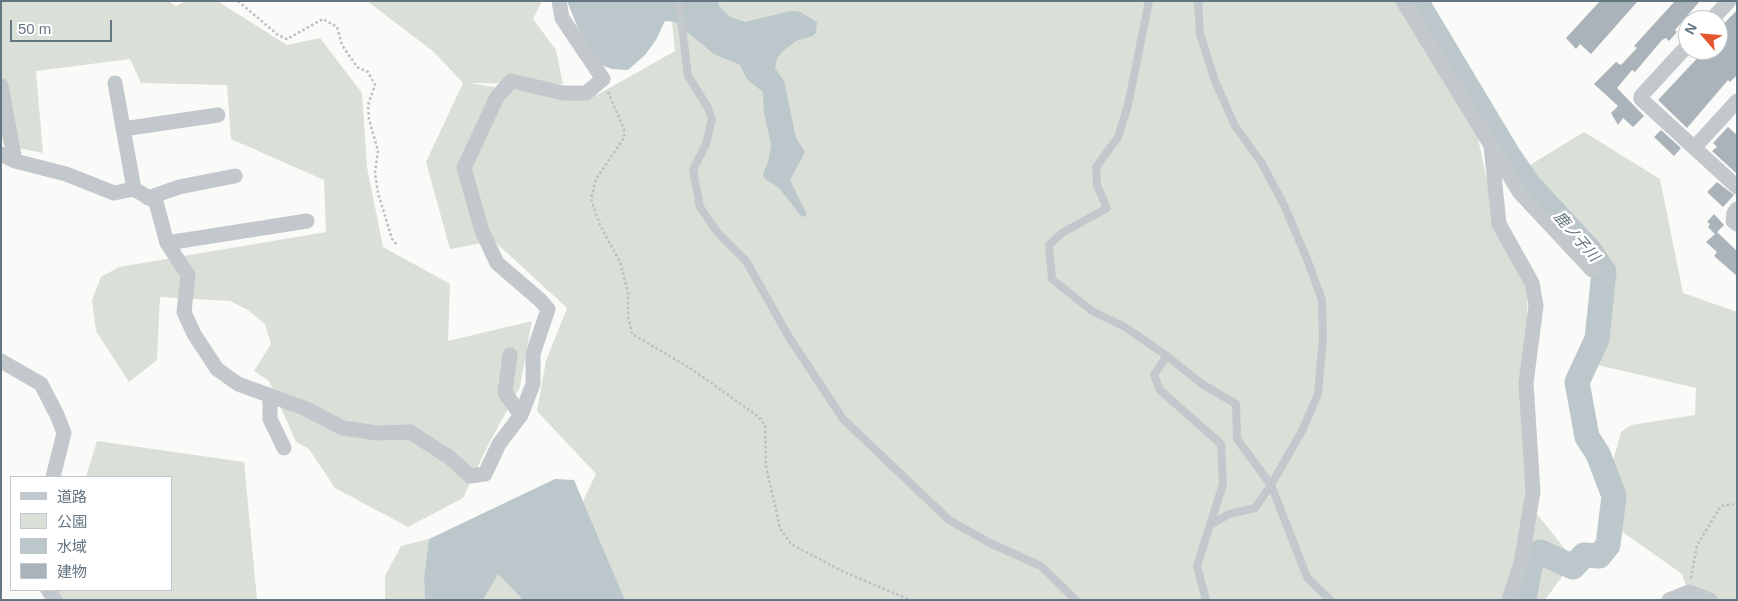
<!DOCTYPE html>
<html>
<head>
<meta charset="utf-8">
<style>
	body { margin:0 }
	#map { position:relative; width:1738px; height:601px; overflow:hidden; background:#fafaf8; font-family:Arial,"Noto Sans JP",sans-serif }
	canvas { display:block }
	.frame { position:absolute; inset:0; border:2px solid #657683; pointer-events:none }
	.legend { position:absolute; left:10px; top:476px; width:162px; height:115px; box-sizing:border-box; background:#fff; border:1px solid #c1c8cd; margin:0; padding:6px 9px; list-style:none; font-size:15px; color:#657683 }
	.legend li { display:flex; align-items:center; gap:10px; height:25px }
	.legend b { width:25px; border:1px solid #c1c8cd }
	.north { position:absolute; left:1678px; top:10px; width:50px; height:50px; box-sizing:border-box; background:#fff; border:1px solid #c1c8cd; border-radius:50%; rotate:297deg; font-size:14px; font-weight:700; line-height:20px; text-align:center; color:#657683 }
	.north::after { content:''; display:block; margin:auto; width:18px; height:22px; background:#e4572e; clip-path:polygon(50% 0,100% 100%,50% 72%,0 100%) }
	.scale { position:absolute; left:10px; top:20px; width:102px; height:22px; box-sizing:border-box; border:2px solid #657683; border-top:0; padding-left:6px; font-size:15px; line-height:18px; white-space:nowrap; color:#657683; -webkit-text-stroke:4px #fff; paint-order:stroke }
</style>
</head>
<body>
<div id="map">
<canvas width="1738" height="601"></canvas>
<div class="frame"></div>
<ul class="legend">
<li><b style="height:6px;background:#c3c8cc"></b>道路</li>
<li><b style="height:14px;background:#dadfd7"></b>公園</li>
<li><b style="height:14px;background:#bbc7cb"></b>水域</li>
<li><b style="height:14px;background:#aab3b9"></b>建物</li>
</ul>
<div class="north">N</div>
<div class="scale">50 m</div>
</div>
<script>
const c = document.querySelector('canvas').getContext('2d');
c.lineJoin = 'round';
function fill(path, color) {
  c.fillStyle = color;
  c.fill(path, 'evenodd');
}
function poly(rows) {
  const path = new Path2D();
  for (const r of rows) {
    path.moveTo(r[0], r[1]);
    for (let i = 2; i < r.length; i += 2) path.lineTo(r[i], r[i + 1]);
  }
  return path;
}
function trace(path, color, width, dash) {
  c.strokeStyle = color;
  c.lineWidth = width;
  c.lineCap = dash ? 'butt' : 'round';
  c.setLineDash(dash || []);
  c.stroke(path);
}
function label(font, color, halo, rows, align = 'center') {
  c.font = font + ' Arial,"Noto Sans JP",sans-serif';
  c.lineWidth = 5;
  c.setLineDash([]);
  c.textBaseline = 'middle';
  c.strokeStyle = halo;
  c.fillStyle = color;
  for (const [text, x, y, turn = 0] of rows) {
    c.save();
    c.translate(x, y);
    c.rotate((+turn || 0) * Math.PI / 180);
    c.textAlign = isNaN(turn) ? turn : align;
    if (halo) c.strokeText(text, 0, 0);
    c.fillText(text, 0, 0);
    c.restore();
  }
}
const green = poly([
	[1,1,168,1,176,6,186,1,217,1,287,45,320,38,362,93,367,167,383,247,450,284,448,341,532,321,520,387,488,445,463,498,408,527,335,488,309,449,296,442,269,381,254,371,271,344,265,324,248,310,230,301,160,297,157,360,129,382,96,331,92,300,101,277,119,267,326,232,324,180,231,139,227,85,141,83,130,59,36,71,43,153,4,145,1,136],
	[367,1,542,1,533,19,556,50,563,84,468,83,561,97,597,95,675,51,670,1,1397,1,1478,138,1498,234,1527,283,1528,503,1574,560,1545,600,625,600,583,501,596,474,537,411,546,361,567,308,494,241,450,249,426,162,463,83,434,52],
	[1584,132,1660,179,1683,293,1737,312,1737,600,1691,600,1682,574,1617,528,1612,464,1621,432,1631,425,1695,415,1696,388,1585,362,1601,262,1530,165],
	[97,441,244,462,257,600,60,600,55,590,171,590,171,477,86,477],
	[429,539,424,577,425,600,385,600,385,576,401,546],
	[498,573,523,600,483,600]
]);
const water = poly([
	[567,1,718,1,719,6,730,17,745,22,791,11,800,12,817,22,816,33,812,36,796,41,784,50,777,58,775,68,784,81,796,138,805,152,790,180,807,215,802,217,778,187,765,179,763,175,769,159,771,144,764,112,763,92,747,79,740,65,714,54,675,22,665,21,656,40,645,55,628,70,612,69,602,65,579,31],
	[555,479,574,480,625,600,523,600,498,574,483,600,425,600,424,577,429,539]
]);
const river = poly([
	[1416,1,1507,153,1529,185,1590,251,1604,272,1597,339,1577,382,1587,437,1598,454,1614,496,1608,545,1599,556,1584,555,1573,567,1540,552,1532,555,1524,600]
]);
const building = poly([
	[1600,1,1638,1,1591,54,1580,44,1576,49,1566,38],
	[1675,1,1700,1,1675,30,1677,32,1669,41,1666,38,1662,40,1635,72,1632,70,1617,88,1644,116,1633,127,1623,118,1618,125,1611,113,1618,106,1594,84,1616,62,1621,65,1637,48,1634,46],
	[1737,10,1737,75,1730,82,1728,80,1687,128,1658,100,1705,50,1718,50,1718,30],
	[1728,127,1737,135,1737,174,1712,151,1717,147,1713,143],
	[1661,130,1681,148,1674,156,1654,137],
	[1717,182,1734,195,1723,207,1707,192],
	[1714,214,1724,225,1717,232,1737,251,1737,276,1714,256,1717,252,1706,242,1715,234,1708,227,1710,224,1707,222]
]);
const path = poly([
	[238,1,278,35,287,39,323,19,337,27,342,45,357,67,368,72,375,85,368,105,369,119,378,151,375,173,378,193,392,239,397,245],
	[608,92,624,129,624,138,596,179,591,199,600,225,620,262,628,292,628,316,632,334,690,368,759,417,765,426,766,466,780,528,791,544,842,571,910,600],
	[1691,578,1697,545,1721,506,1737,504]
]);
const service = poly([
	[679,1,688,76,707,106,712,119,706,144,693,170,700,207,718,233,746,261,789,337,843,419,949,520,990,543,1041,566,1076,600],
	[1149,1,1128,105,1118,137,1096,167,1097,185,1107,208,1062,233,1049,245,1052,279,1092,311,1125,327,1167,356,1154,375,1160,390,1221,444,1223,484,1197,566,1206,600],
	[1198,1,1200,34,1215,81,1235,126,1261,162,1284,205,1307,259,1322,300,1323,337,1318,394,1302,431,1271,485,1255,508,1229,514,1210,525],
	[1167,356,1202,384,1236,404,1237,439,1271,485,1307,577,1330,600]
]);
const minor = poly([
	[1403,1,1520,193,1592,270],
	[1711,20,1729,1],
	[1688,45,1641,96,1641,99,1737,187],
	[115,83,134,189],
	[1,86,15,161],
	[123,129,218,115],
	[1491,146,1499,224,1532,283,1536,306,1526,383,1533,492,1521,563,1509,600],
	[1694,148,1737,101],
	[1,154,15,161,66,174,114,193,134,189,156,202,167,243,188,275,184,312,194,334,217,369,238,384,304,408,343,428,377,433,410,432,449,457,470,476,485,474,499,444,521,415,533,384,533,354,548,309,540,300,497,263,482,231,464,168,497,97,511,81,563,93,586,93,603,79,562,18,559,1],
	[148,198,179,187,235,176],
	[1737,209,1734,213,1733,221,1737,224],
	[167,243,307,221],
	[510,355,505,393,521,415],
	[1,361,41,384,57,415,64,433,53,477],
	[270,396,270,419,284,448],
	[48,590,55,600],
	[1669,600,1689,592,1710,600]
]);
const waterNames = [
	["鹿ノ子川",1576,237,49]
];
fill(green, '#dadfd7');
fill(water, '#bbc7cb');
trace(river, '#bbc7cb', 25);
fill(building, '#aab3b9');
trace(path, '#bbbfc2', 2.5, [2.5, 2.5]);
trace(service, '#c3c8cc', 8);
trace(minor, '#c3c8cc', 15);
label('italic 15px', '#60757c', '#fff', waterNames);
</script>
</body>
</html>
